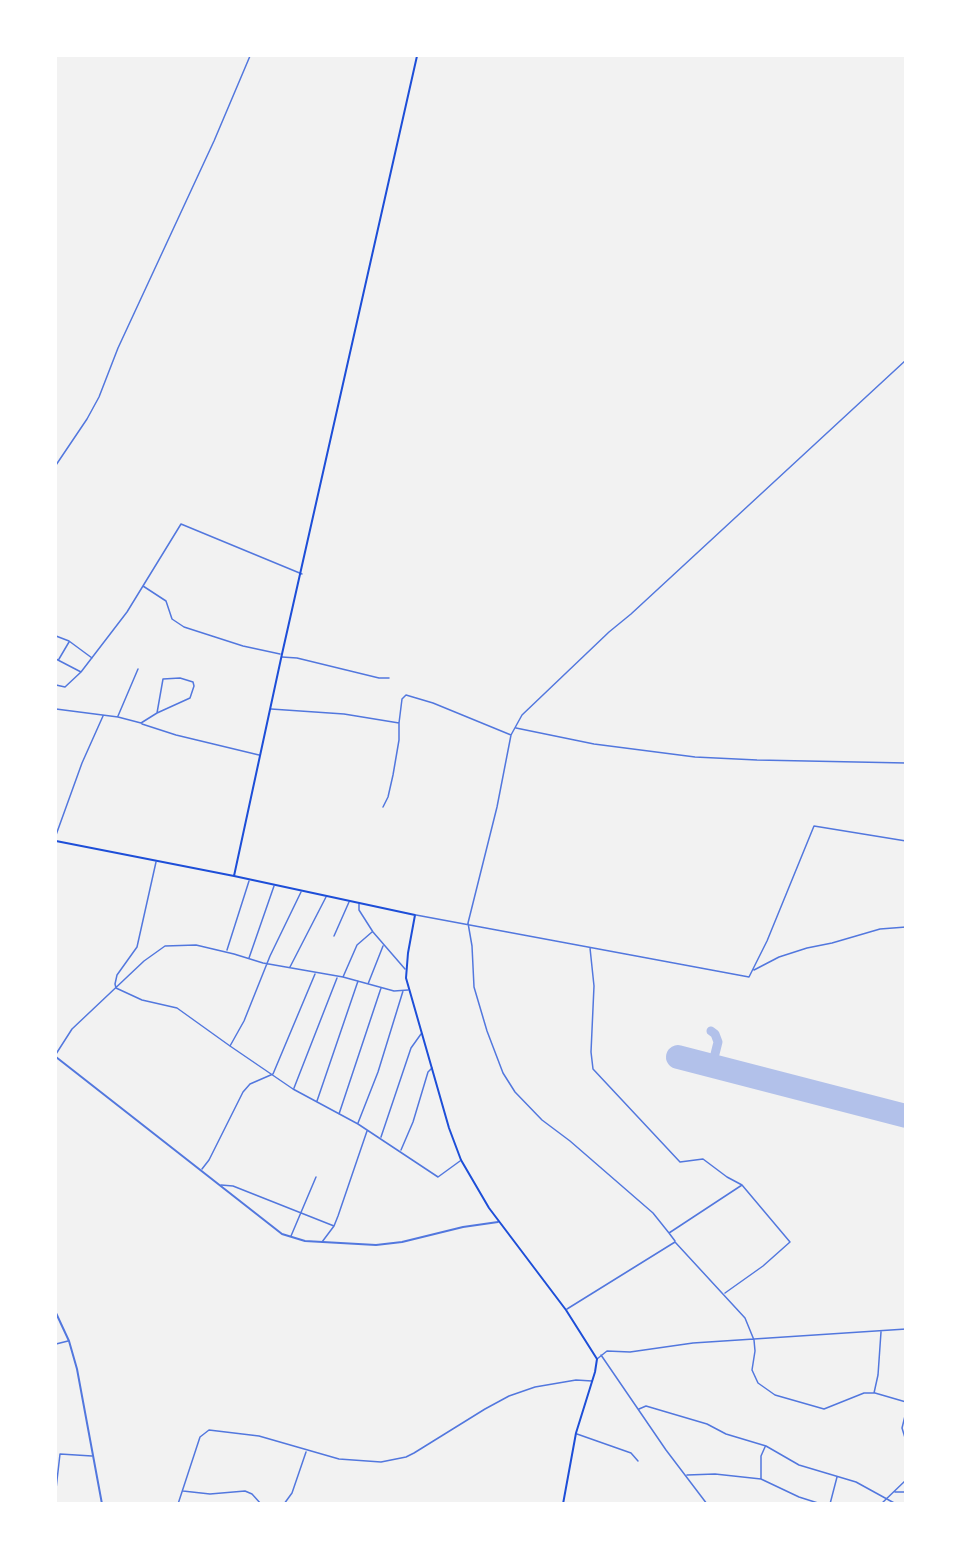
<!DOCTYPE html>
<html>
<head>
<meta charset="utf-8">
<style>
	body { margin:0 }
	#map { position:relative; width:961px; height:1559px; overflow:hidden; background:#f2f2f2; font-family:Jost,sans-serif }
	canvas { display:block }
	.frame { position:absolute; inset:0; border:57px solid #fff; pointer-events:none }
</style>
</head>
<body>
<div id="map">
<canvas width="961" height="1559"></canvas>
<div class="frame"></div>
</div>
<script>
const c = document.querySelector('canvas').getContext('2d');
c.lineJoin = 'round';
function poly(rows) {
  const path = new Path2D();
  for (const r of rows) {
    path.moveTo(r[0], r[1]);
    for (let i = 2; i < r.length; i += 2) path.lineTo(r[i], r[i + 1]);
  }
  return path;
}
function trace(path, color, width, dash) {
  c.strokeStyle = color;
  c.lineWidth = width;
  c.lineCap = dash ? 'butt' : 'round';
  c.setLineDash(dash || []);
  c.stroke(path);
}
const taxiway = poly([
	[711,1031,715,1034,718,1042,712,1066]
]);
const runway = poly([
	[678,1057,906,1116]
]);
const minor = poly([
	[56,465,87,419,99,397,118,348,214,141,250,56],
	[143,586,166,601,172,619,184,627,243,646,280,654],
	[56,636,69,641,92,658],
	[282,657,297,658,379,678,389,678],
	[56,659,81,672,65,687,56,685],
	[59,659,69,642],
	[81,672,127,612,181,524,302,574],
	[56,709,118,717,141,723,157,713,190,698,194,686,193,682,180,678,163,679,157,713],
	[271,709,344,714,399,723,399,740,393,775,388,797,383,807],
	[118,716,138,669],
	[399,723,402,699,406,695,433,703,511,735],
	[142,724,176,735,259,755],
	[516,728,594,744,695,757,757,760,906,763],
	[56,835,82,763,103,716],
	[156,862,137,947,117,975,115,984,116,988,142,1000,177,1008,230,1046,293,1089,358,1124,438,1177,460,1161],
	[359,904,359,910,373,932,405,969],
	[416,915,749,977,767,941,814,826,906,841],
	[334,936,349,902],
	[590,948,594,986,591,1052,593,1069,680,1162,703,1159,727,1177,742,1185],
	[227,950,249,881],
	[249,958,274,886],
	[290,967,326,897],
	[754,970,779,957,807,948,832,943,880,929,906,927],
	[343,977,357,945,372,932],
	[368,984,383,946],
	[230,1046,244,1021,270,956,301,892],
	[56,1054,72,1029,144,961,165,946,196,945,234,954,263,963,343,977,394,991,408,990],
	[294,1088,337,978],
	[317,1101,358,981],
	[339,1114,381,988],
	[358,1123,378,1072,403,991],
	[381,1137,411,1048,421,1034],
	[401,1150,413,1122,428,1072,432,1068],
	[202,1169,209,1160,243,1092,250,1084,273,1074,315,974],
	[221,1185,233,1186,334,1226],
	[669,1233,653,1213,570,1141,542,1120,515,1092,503,1073,487,1031,474,987,472,946,468,923,497,807,511,735,522,715,609,632,631,614,906,360],
	[291,1236,316,1177],
	[675,1241,669,1233,742,1185,790,1242,763,1266,725,1293],
	[322,1242,334,1226,338,1216,367,1131],
	[567,1309,675,1242,745,1318,754,1340,755,1351,752,1370,758,1383,775,1395,824,1409,864,1393,874,1393,878,1375,881,1332],
	[56,1344,68,1341],
	[601,1355,666,1450,707,1504],
	[597,1359,607,1351,630,1352,693,1343,906,1329],
	[875,1393,906,1402],
	[639,1409,646,1406,707,1424,726,1434,766,1446,799,1465,856,1482,896,1504],
	[906,1412,902,1428,906,1441],
	[577,1434,631,1453,638,1461],
	[687,1475,715,1474,761,1479,799,1497,821,1504],
	[761,1479,761,1456,765,1447],
	[56,1489,60,1454,92,1456],
	[183,1491,210,1494,245,1491,252,1494,261,1504],
	[895,1492,906,1492],
	[178,1504,200,1437,209,1430,259,1436,339,1459,381,1462,406,1457,414,1453,485,1409,509,1396,535,1387,576,1380,592,1381],
	[284,1504,292,1493,306,1452],
	[830,1504,837,1477],
	[881,1504,906,1480]
]);
const tertiary = poly([
	[56,1057,282,1234,305,1241,376,1245,402,1242,463,1227,498,1222],
	[56,1313,69,1341,77,1369,102,1504]
]);
const secondary = poly([
	[56,841,234,876,415,915,408,953,406,978,449,1128,461,1160,489,1208,566,1310,597,1359,595,1372,576,1433,563,1504],
	[234,876,282,654,417,56]
]);
trace(taxiway, '#b2c1ea', 9);
trace(runway, '#b2c1ea', 24);
trace(minor, '#5277de', 1.5);
trace(tertiary, '#5277de', 2);
trace(secondary, '#1d4ed8', 2);
</script>
</body>
</html>
